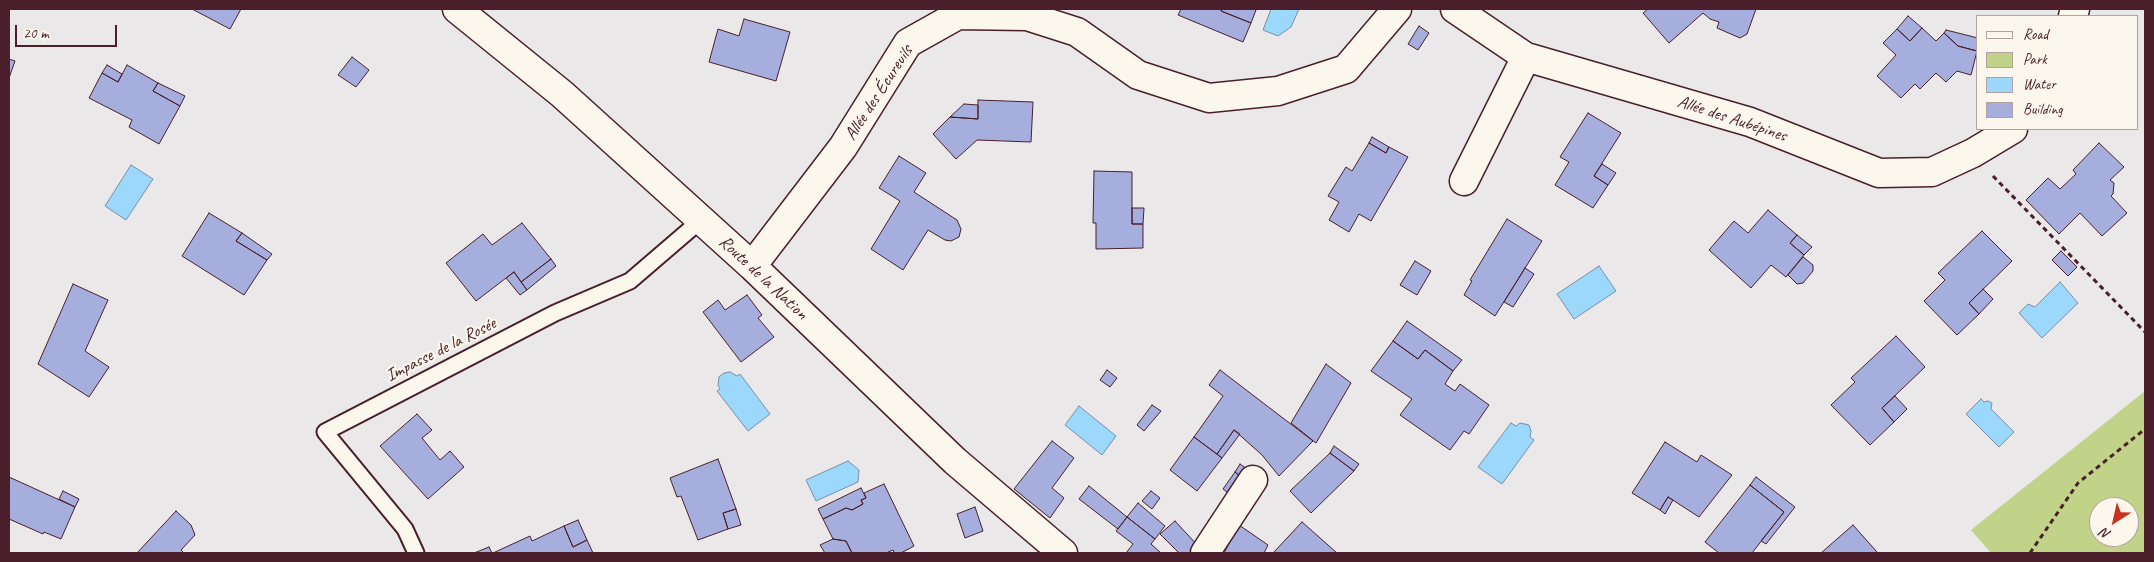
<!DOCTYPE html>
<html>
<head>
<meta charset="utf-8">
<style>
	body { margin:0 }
	#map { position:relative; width:2154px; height:562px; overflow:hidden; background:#eae8e9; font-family:Caveat,sans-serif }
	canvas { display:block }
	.frame { position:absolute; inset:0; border:10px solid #4a1f2b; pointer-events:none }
	.legend { position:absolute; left:1976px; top:15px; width:162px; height:115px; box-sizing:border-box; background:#fbf7ec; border:1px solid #b4a19f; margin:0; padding:6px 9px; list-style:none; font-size:15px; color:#4a1f2b }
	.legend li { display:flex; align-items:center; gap:10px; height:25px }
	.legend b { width:25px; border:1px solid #b4a19f }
	.north { position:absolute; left:2089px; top:497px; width:50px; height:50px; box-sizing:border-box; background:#fbf7ec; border:1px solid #b4a19f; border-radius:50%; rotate:215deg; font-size:14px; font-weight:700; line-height:20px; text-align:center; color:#4a1f2b }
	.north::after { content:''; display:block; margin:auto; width:18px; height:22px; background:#c8321e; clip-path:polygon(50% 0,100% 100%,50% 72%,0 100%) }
	.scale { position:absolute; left:15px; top:25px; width:102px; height:22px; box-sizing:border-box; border:2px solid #4a1f2b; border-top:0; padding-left:6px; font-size:15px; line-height:18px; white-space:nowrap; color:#4a1f2b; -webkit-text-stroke:4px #fbf7ec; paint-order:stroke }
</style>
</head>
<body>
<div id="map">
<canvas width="2154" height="562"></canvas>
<div class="frame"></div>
<ul class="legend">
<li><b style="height:6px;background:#fbf7ec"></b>Road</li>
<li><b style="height:14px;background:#c0d388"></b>Park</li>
<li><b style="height:14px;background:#9cd7fc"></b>Water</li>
<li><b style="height:14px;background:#a6aede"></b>Building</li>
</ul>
<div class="north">N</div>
<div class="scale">20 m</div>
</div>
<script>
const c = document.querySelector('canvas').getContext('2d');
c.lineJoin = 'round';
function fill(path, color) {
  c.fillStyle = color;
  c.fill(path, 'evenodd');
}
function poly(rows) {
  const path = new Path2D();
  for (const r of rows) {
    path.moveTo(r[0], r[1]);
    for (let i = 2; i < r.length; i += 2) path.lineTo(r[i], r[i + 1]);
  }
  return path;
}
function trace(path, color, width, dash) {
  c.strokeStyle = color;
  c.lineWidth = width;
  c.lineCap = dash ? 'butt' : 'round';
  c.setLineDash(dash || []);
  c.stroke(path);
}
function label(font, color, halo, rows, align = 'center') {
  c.font = font + ' Caveat,sans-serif';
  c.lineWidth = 4.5;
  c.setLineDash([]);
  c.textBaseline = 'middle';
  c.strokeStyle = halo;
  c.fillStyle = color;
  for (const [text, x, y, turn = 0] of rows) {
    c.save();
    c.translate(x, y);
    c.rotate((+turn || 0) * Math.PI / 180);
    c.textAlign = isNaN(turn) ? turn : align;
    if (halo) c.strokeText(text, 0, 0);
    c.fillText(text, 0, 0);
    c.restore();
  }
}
const green = poly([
	[2145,391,2145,553,1991,553,1971,530],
	[2099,507,2129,507,2129,537,2099,537]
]);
const water = poly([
	[1271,9,1299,9,1291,27,1278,36,1263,30,1271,9],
	[131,165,153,179,126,220,105,206,131,165],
	[1599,266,1616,291,1574,319,1557,294,1599,266],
	[2060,282,2078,303,2042,338,2019,313,2028,304,2035,307,2060,282],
	[730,372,737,376,740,374,770,414,748,431,717,391,720,389,718,385,719,377,724,373,730,372],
	[1981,399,1984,402,1988,401,1992,403,1991,409,2014,432,1999,447,1966,414,1981,399],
	[1079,406,1116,436,1102,455,1065,425,1079,406],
	[1511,423,1516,426,1520,423,1529,425,1531,431,1530,437,1534,440,1502,484,1478,467,1511,423],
	[848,461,859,470,858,482,816,501,806,480,848,461]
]);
const building = poly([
	[192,9,241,9,230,29,192,9],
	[1181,9,1222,9,1221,11,1251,23,1243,42,1178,15,1181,9],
	[1222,9,1253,9,1256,10,1251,23,1221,11,1222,9],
	[1648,9,1756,9,1747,34,1740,38,1717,28,1719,22,1710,19,1703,13,1669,43,1643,13,1648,9],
	[1908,16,1922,28,1910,41,1897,29,1908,16],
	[744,19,790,32,776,81,709,62,718,29,739,36,744,19],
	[1419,26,1429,33,1418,50,1408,44,1419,26],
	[1922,28,1936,41,1944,33,1958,46,1977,51,1971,75,1957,71,1946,82,1936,73,1920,89,1915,84,1901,98,1877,76,1896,55,1883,43,1897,29,1910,41,1922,28],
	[1946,30,1978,38,1977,51,1958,46,1944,33,1946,30],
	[352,57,369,70,356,87,338,75,352,57],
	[9,59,15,61,9,78,9,59],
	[107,65,122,74,118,82,102,73,107,65],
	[127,65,158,83,153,91,180,106,159,144,129,127,132,120,89,98,102,73,118,82,127,65],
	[158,83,185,96,180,106,153,91,158,83],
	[978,100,1033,102,1031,142,977,140,956,159,933,134,950,117,978,119,978,100],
	[964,104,978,105,978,119,950,117,964,104],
	[1588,113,1621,133,1594,176,1608,185,1593,208,1555,185,1569,162,1560,157,1588,113],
	[1372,137,1389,147,1386,153,1369,143,1372,137],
	[1369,143,1386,153,1389,147,1408,157,1371,221,1359,214,1349,232,1329,220,1339,202,1328,196,1346,167,1352,171,1369,143],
	[2099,143,2124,167,2110,180,2114,183,2113,194,2111,196,2127,213,2102,236,2080,213,2059,234,2026,200,2048,178,2060,189,2076,174,2073,170,2099,143],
	[899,156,926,173,914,192,957,220,961,229,959,237,951,241,945,240,928,230,903,270,871,249,900,201,879,188,899,156],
	[1602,164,1616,173,1608,185,1594,176,1602,164],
	[1094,171,1132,172,1132,224,1143,224,1143,248,1096,249,1096,223,1093,223,1094,171],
	[1132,208,1144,208,1143,224,1132,224,1132,208],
	[1768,210,1797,235,1790,243,1804,255,1786,277,1771,265,1751,288,1709,250,1734,221,1748,233,1768,210],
	[209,213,242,233,236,241,267,260,244,295,182,256,209,213],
	[1507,219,1542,241,1495,316,1464,295,1472,281,1470,280,1507,219],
	[522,223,551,259,521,282,514,272,476,301,446,263,483,234,492,245,522,223],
	[1982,231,2012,261,1969,303,1979,314,1957,335,1924,301,1945,280,1938,273,1982,231],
	[242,233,272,254,267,260,236,241,242,233],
	[1797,235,1812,247,1804,255,1790,243,1797,235],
	[2061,251,2077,267,2068,276,2052,260,2061,251],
	[1803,257,1813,265,1813,271,1803,283,1797,284,1788,275,1803,257],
	[551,259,556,266,527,290,521,282,551,259],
	[1415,261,1431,271,1417,295,1400,285,1415,261],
	[1525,268,1534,274,1513,307,1504,302,1525,268],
	[514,272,527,290,520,295,506,278,514,272],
	[73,284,108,300,85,351,109,367,89,397,38,364,73,284],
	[1983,289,1993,299,1979,314,1969,303,1983,289],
	[747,295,762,315,758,318,774,337,741,362,703,312,718,300,725,310,747,295],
	[1407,321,1462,360,1453,371,1425,350,1418,359,1393,341,1407,321],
	[1896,336,1925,367,1882,408,1894,422,1870,445,1831,405,1855,382,1851,378,1896,336],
	[1393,341,1418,359,1425,350,1453,371,1445,384,1455,391,1460,384,1489,405,1469,434,1464,431,1450,450,1400,415,1412,399,1371,371,1393,341],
	[1326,364,1351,383,1316,443,1291,423,1326,364],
	[1107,370,1117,378,1110,387,1100,380,1107,370],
	[1220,370,1313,441,1279,476,1262,455,1234,430,1217,454,1194,437,1223,396,1209,385,1220,370],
	[1895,396,1907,409,1894,422,1882,408,1895,396],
	[1152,405,1161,411,1144,431,1137,425,1152,405],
	[417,414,432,430,422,438,440,460,450,451,464,467,428,499,380,446,417,414],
	[1234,430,1240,434,1222,458,1217,454,1234,430],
	[1194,437,1222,458,1197,491,1170,470,1194,437],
	[1052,441,1074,458,1052,488,1064,498,1050,518,1014,489,1052,441],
	[1665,442,1697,462,1701,455,1732,475,1699,517,1668,497,1660,510,1632,493,1665,442],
	[1334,446,1359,464,1354,471,1330,453,1334,446],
	[1330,453,1354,471,1311,513,1290,491,1330,453],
	[718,459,736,509,723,513,728,529,698,540,681,496,677,497,670,478,718,459],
	[1240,464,1250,471,1243,479,1235,472,1240,464],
	[1235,472,1243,479,1232,496,1223,489,1235,472],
	[9,477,75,507,61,539,44,532,43,534,9,519,9,477],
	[1756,477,1795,507,1766,544,1761,541,1784,512,1750,485,1756,477],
	[884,484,914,546,901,553,894,553,893,550,886,553,852,553,846,541,833,539,823,519,846,508,852,510,863,504,861,500,866,498,864,493,884,484],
	[1750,485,1784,512,1752,553,1719,553,1705,542,1750,485],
	[1089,486,1127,517,1118,529,1079,499,1089,486],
	[861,488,866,498,861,500,863,504,852,510,846,508,823,519,818,509,861,488],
	[63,491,79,499,75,507,59,499,63,491],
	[1151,491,1160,498,1152,509,1142,501,1151,491],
	[1668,497,1673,500,1665,514,1660,510,1668,497],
	[1138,503,1165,526,1155,539,1127,517,1138,503],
	[975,507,983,531,965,538,957,514,975,507],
	[736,509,741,525,728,529,723,513,736,509],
	[176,511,191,525,195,535,181,550,184,553,137,553,176,511],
	[1127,517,1155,539,1151,544,1161,553,1126,553,1133,544,1116,531,1127,517],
	[578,520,587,540,573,547,564,526,578,520],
	[1175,521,1199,547,1192,553,1179,553,1160,534,1175,521],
	[1302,522,1337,553,1276,553,1274,552,1302,522],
	[1239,525,1268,545,1264,553,1224,553,1239,525],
	[1853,525,1877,552,1875,553,1821,553,1853,525],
	[564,526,573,547,587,540,593,553,493,553,530,536,532,541,564,526],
	[833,539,846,541,852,553,825,553,820,545,833,539],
	[489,547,492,553,474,553,489,547]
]);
const path = poly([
	[1993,176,2145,332],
	[2030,553,2078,483,2145,429]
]);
const service = poly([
	[416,553,405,529,325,432,555,313,630,281,701,220]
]);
const minor = poly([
	[457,9,562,94,752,266,955,461,1063,553],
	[1455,9,1526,57,1750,122,1879,173,1932,172,1973,153,2013,129],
	[2073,16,2075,9],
	[1464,181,1526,57],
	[752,266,843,147,908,43,958,15,1027,16,1077,32,1138,75,1209,98,1278,91,1346,69,1397,9],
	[1205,553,1253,480]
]);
const streetNames = [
	["Allée des Écureuils",879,93,-57],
	["Allée des Aubépines",1732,119,18],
	["Route de la Nation",763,278,43],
	["Impasse de la Rosée",441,350,-27]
];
fill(green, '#c0d388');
fill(water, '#9cd7fc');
trace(water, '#7b8da8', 1);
fill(building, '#a6aede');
trace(building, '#4a1f2b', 1);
trace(service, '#4a1f2b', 19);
trace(minor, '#4a1f2b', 31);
trace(path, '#4a1f2b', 3, [5, 4]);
trace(service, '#fbf7ec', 15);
trace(minor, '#fbf7ec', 28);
label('18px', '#4a1f2b', '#fbf7ec', streetNames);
</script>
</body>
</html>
